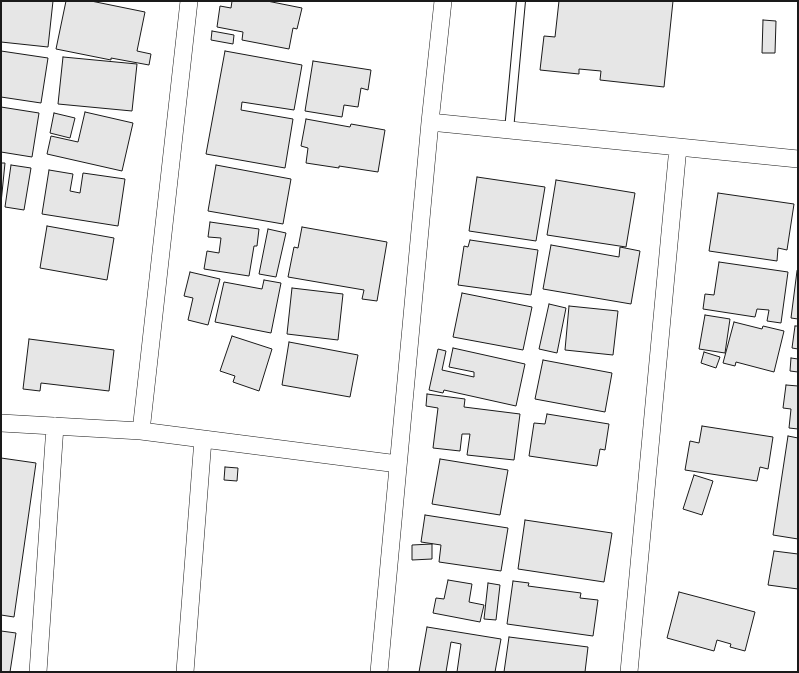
<!DOCTYPE html>
<html>
<head>
<meta charset="utf-8">
<style>
	body { margin:0 }
	#map { position:relative; width:799px; height:673px; overflow:hidden; background:#fff; font-family:Roboto,sans-serif }
	canvas { display:block }
	.frame { position:absolute; inset:0; border:2px solid #1a1a1a; pointer-events:none }
</style>
</head>
<body>
<div id="map">
<canvas width="799" height="673"></canvas>
<div class="frame"></div>
</div>
<script>
const c = document.querySelector('canvas').getContext('2d');
c.lineJoin = 'round';
function fill(path, color) {
  c.fillStyle = color;
  c.fill(path, 'evenodd');
}
function poly(rows) {
  const path = new Path2D();
  for (const r of rows) {
    path.moveTo(r[0], r[1]);
    for (let i = 2; i < r.length; i += 2) path.lineTo(r[i], r[i + 1]);
  }
  return path;
}
function trace(path, color, width, dash) {
  c.strokeStyle = color;
  c.lineWidth = width;
  c.lineCap = dash ? 'butt' : 'round';
  c.setLineDash(dash || []);
  c.stroke(path);
}
const building = poly([
	[1,1,53,1,48,47,1,42,1,1],
	[66,1,91,1,145,12,137,51,151,54,149,65,111,58,111,60,56,49,66,1],
	[232,1,267,1,302,8,297,29,293,28,289,49,242,40,243,32,217,27,220,6,231,8,232,1],
	[559,1,673,1,664,87,600,80,601,71,579,69,579,74,540,70,544,36,555,37,559,1],
	[763,20,776,21,775,53,762,53,763,20],
	[212,31,234,35,233,44,211,40,212,31],
	[1,51,48,58,41,103,1,97,1,51],
	[225,51,302,65,294,110,242,102,241,110,293,119,285,168,206,154,225,51],
	[63,57,137,64,132,111,58,104,63,57],
	[313,61,371,70,368,90,361,88,358,107,344,105,342,117,305,111,313,61],
	[1,107,39,113,32,157,1,152,1,107],
	[85,112,133,123,122,171,47,154,51,136,78,142,85,112],
	[54,113,75,118,70,138,50,133,54,113],
	[306,119,350,127,351,124,385,130,378,172,339,166,339,168,306,163,308,148,301,146,306,119],
	[1,163,5,163,1,203,1,163],
	[11,165,31,168,24,210,5,207,11,165],
	[216,165,291,179,283,224,208,211,216,165],
	[49,170,73,174,70,191,80,193,83,173,125,179,118,226,42,214,49,170],
	[477,177,545,187,536,241,469,231,477,177],
	[556,180,635,193,626,247,547,235,556,180],
	[718,193,794,204,787,250,778,248,777,261,709,251,718,193],
	[210,222,259,229,257,246,254,246,249,276,204,269,207,251,219,253,221,238,208,237,210,222],
	[47,226,114,238,107,280,40,268,47,226],
	[302,227,387,242,377,301,362,299,364,290,288,277,294,247,298,248,302,227],
	[268,229,286,233,276,277,259,274,268,229],
	[470,240,538,250,531,295,458,285,464,246,468,247,470,240],
	[551,245,619,257,620,247,640,251,631,304,543,289,551,245],
	[719,262,788,272,781,323,767,321,769,310,757,309,755,317,703,309,705,294,714,295,719,262],
	[797,271,798,272,798,319,791,318,797,271],
	[190,272,220,279,208,325,188,320,193,298,184,296,190,272],
	[264,280,281,283,271,333,215,322,224,282,262,289,264,280],
	[292,288,343,294,338,340,287,334,292,288],
	[462,293,532,307,523,350,453,337,462,293],
	[549,304,566,308,557,353,539,349,549,304],
	[569,306,618,311,613,355,565,350,569,306],
	[705,315,730,319,725,353,699,349,705,315],
	[734,322,762,329,763,326,784,331,774,372,736,362,735,366,723,363,734,322],
	[795,326,798,326,798,349,792,348,795,326],
	[232,336,272,349,259,391,233,382,235,376,220,371,232,336],
	[29,339,114,350,109,391,41,383,40,391,23,389,29,339],
	[289,342,358,355,350,397,282,385,289,342],
	[453,348,525,364,516,406,444,390,443,393,429,390,438,349,446,351,442,370,474,377,474,372,449,367,453,348],
	[704,352,720,357,716,368,701,363,704,352],
	[791,358,798,359,798,372,790,371,791,358],
	[543,360,612,373,605,412,535,399,543,360],
	[786,385,798,386,798,429,789,428,791,409,783,408,786,385],
	[427,394,465,399,464,407,520,414,514,460,467,455,470,434,462,434,460,451,433,448,438,408,426,406,427,394],
	[547,414,609,424,605,450,600,449,597,466,529,456,534,423,545,424,547,414],
	[702,426,773,437,768,469,760,467,757,481,685,470,690,441,699,443,702,426],
	[788,436,798,438,798,539,773,535,788,436],
	[1,458,36,463,14,617,1,615,1,458],
	[440,459,508,470,500,515,432,504,440,459],
	[225,467,238,468,237,481,224,480,225,467],
	[694,475,713,481,702,515,683,509,694,475],
	[425,515,508,528,501,571,439,562,441,545,421,542,425,515],
	[525,520,612,533,604,582,518,569,525,520],
	[432,544,432,559,412,560,412,545,432,544],
	[774,551,798,554,798,589,768,585,774,551],
	[448,580,472,584,469,602,484,605,480,622,433,613,436,598,444,599,448,580],
	[513,581,529,583,528,586,581,593,580,598,598,600,593,636,507,624,513,581],
	[488,583,500,585,496,620,484,619,488,583],
	[679,592,755,612,745,651,730,647,731,644,717,640,714,651,667,638,679,592],
	[427,627,501,639,495,672,457,672,461,644,451,642,446,672,419,672,427,627],
	[1,631,16,633,10,672,1,672,1,631],
	[509,637,588,647,585,672,504,672,509,637]
]);
const service = poly([
	[509,130,521,1]
]);
const minor = poly([
	[430,122,798,159],
	[1,423,141,431,398,464],
	[141,431,189,1],
	[38,672,55,426],
	[185,672,203,439],
	[379,672,430,122,443,1],
	[629,672,678,147]
]);
fill(building, '#e6e6e6');
trace(building, '#1a1a1a', 1);
trace(service, '#1a1a1a', 10);
trace(minor, '#1a1a1a', 18);
trace(service, '#fff', 8);
trace(minor, '#fff', 17);
</script>
</body>
</html>
